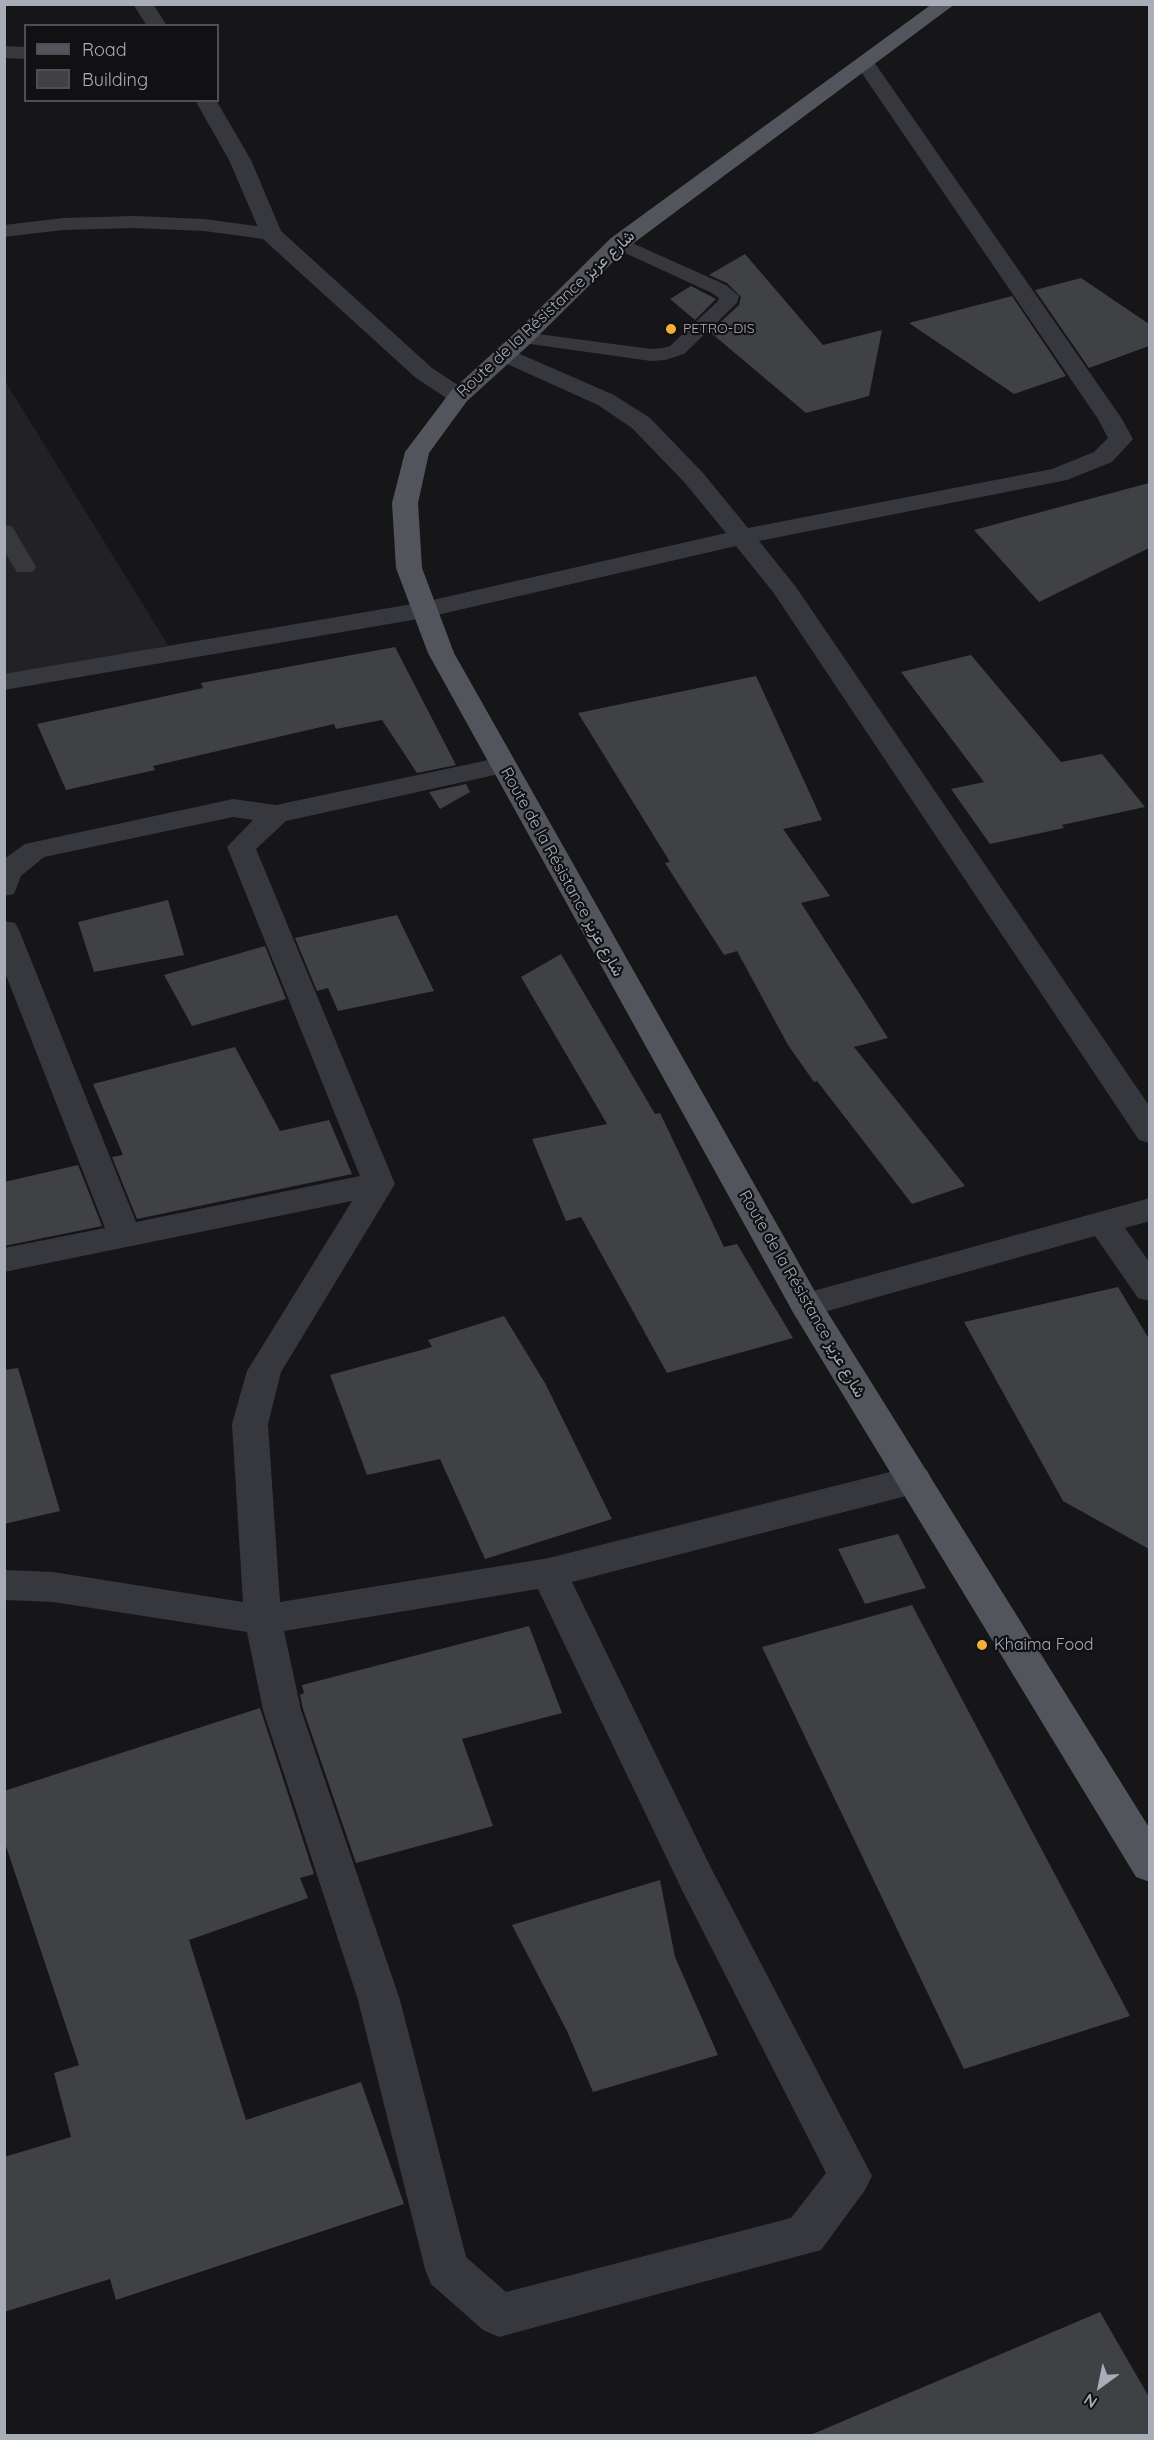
<!DOCTYPE html>
<html>
<head>
<meta charset="utf-8">
<style>
	body { margin:0 }
	#map { position:relative; width:1154px; height:2440px; overflow:hidden; background:#161618; font-family:Quicksand,sans-serif }
	canvas { display:block }
	.frame { position:absolute; inset:0; border:6px solid #a8adb8; pointer-events:none }
	.legend { position:absolute; left:24px; top:24px; width:195px; height:78px; box-sizing:border-box; background:#111113; border:2px solid #4d4f55; margin:0; padding:8px 10px; list-style:none; font-size:18px; color:#a8adb8 }
	.legend li { display:flex; align-items:center; gap:12px; height:30px }
	.legend b { width:30px; border:2px solid #4d4f55 }
	.north { position:absolute; left:1070px; top:2356px; width:60px; height:60px; -webkit-text-stroke:4px #111113; paint-order:stroke; rotate:213deg; font-size:16px; font-weight:700; line-height:24px; text-align:center; color:#a8adb8 }
	.north::after { content:''; display:block; margin:auto; width:21px; height:27px; background:#a8adb8; clip-path:polygon(50% 0,100% 100%,50% 72%,0 100%) }
</style>
</head>
<body>
<div id="map">
<canvas width="1154" height="2440"></canvas>
<div class="frame"></div>
<ul class="legend">
<li><b style="height:8px;background:#53555c"></b>Road</li>
<li><b style="height:16px;background:#404145"></b>Building</li>
</ul>
<div class="north">N</div>
</div>
<script>
const c = document.querySelector('canvas').getContext('2d');
c.lineJoin = 'round';
function fill(path, color) {
  c.fillStyle = color;
  c.fill(path, 'evenodd');
}
function poly(rows) {
  const path = new Path2D();
  for (const r of rows) {
    path.moveTo(r[0], r[1]);
    for (let i = 2; i < r.length; i += 2) path.lineTo(r[i], r[i + 1]);
  }
  return path;
}
function trace(path, color, width, dash) {
  c.strokeStyle = color;
  c.lineWidth = width;
  c.lineCap = dash ? 'butt' : 'round';
  c.setLineDash(dash || []);
  c.stroke(path);
}
function label(font, color, halo, rows, align = 'center') {
  c.font = font + ' Quicksand,Vazirmatn,sans-serif';
  c.lineWidth = 4.5;
  c.setLineDash([]);
  c.textBaseline = 'middle';
  c.strokeStyle = halo;
  c.fillStyle = color;
  for (const [text, x, y, turn = 0] of rows) {
    c.save();
    c.translate(x, y);
    c.rotate((+turn || 0) * Math.PI / 180);
    c.textAlign = isNaN(turn) ? turn : align;
    if (halo) c.strokeText(text, 0, 0);
    c.fillText(text, 0, 0);
    c.restore();
  }
}
const built = poly([
	[5,381,168,645,5,682]
]);
const building = poly([
	[745,254,823,345,882,330,869,396,806,413,710,332,739,305,741,297,727,283,709,275],
	[1081,278,1149,324,1149,346,1089,368,1035,290],
	[691,286,716,299,695,320,670,299],
	[1012,296,1066,376,1014,394,909,323],
	[1149,483,1149,548,1039,602,974,530],
	[395,647,456,765,417,773,382,720,336,729,334,724,153,766,155,770,66,790,37,724,203,688,201,683],
	[971,655,1061,762,1102,754,1145,807,1062,825,1064,828,990,844,951,789,984,782,901,672],
	[756,676,822,820,783,829,830,896,801,903,888,1038,854,1047,965,1186,912,1204,817,1081,814,1082,788,1045,737,951,724,955,665,863,670,862,578,713],
	[466,784,470,792,440,809,429,792],
	[168,900,184,955,94,972,78,922],
	[397,915,434,991,338,1011,328,988,317,991,295,938],
	[265,946,286,999,192,1026,164,975],
	[561,954,655,1114,660,1113,724,1247,737,1244,793,1338,667,1373,581,1217,566,1221,532,1139,607,1124,521,977],
	[235,1047,280,1131,329,1120,352,1174,137,1219,112,1157,123,1155,93,1084],
	[78,1165,102,1226,4,1246,4,1182],
	[1118,1287,1149,1339,1149,1549,1063,1501,964,1322],
	[504,1316,545,1383,612,1519,485,1559,440,1459,367,1475,330,1375,432,1347,428,1340],
	[18,1368,60,1511,4,1524,4,1370],
	[898,1534,926,1588,865,1604,838,1549],
	[912,1605,1130,2016,964,2069,762,1647],
	[529,1626,562,1713,462,1739,493,1826,356,1863,303,1709,300,1695,304,1693,302,1685],
	[260,1708,314,1874,300,1878,308,1898,189,1940,246,2120,361,2082,404,2204,116,2300,110,2279,4,2312,4,2157,71,2137,54,2073,79,2065,4,1840,4,1791],
	[660,1880,675,1957,718,2055,593,2092,567,2031,512,1925],
	[1100,2312,1149,2397,1149,2436,808,2436]
]);
const lane = poly([
	[134,216,204,219,271,228,281,234,271,240,204,231,134,228,63,230,4,237,4,225,63,218,134,216],
	[619,237,726,285,739,296,737,303,684,354,665,360,651,361,516,342,513,338,516,334,523,332,651,349,663,348,670,346,718,301,719,298,712,293,612,247,609,243,619,237],
	[4,525,12,526,15,531,36,567,33,572,17,572,14,567,4,551,4,525]
]);
const street = poly([
	[133,4,153,4,167,26,147,26,133,4],
	[4,46,26,47,26,59,4,58,4,46],
	[865,57,872,59,1122,419,1133,439,1112,462,1067,480,759,541,796,587,1150,1107,1150,1143,1139,1140,773,592,736,546,424,618,4,690,4,674,424,602,726,533,685,483,632,428,598,405,496,359,492,354,496,349,504,347,614,395,650,418,703,473,748,528,1052,469,1094,452,1108,438,1098,419,855,63,858,59,865,57],
	[195,100,216,100,251,160,281,231,432,368,467,391,471,396,467,401,459,403,451,401,416,378,263,239,229,160,195,100],
	[503,757,513,759,517,765,513,771,286,821,256,849,395,1184,281,1372,268,1424,280,1602,549,1558,914,1466,927,1470,932,1480,927,1490,914,1494,572,1582,710,1866,872,2176,865,2190,821,2250,499,2337,483,2330,431,2284,425,2269,358,2000,263,1710,247,1632,53,1602,4,1600,4,1570,53,1572,243,1602,232,1424,247,1371,352,1201,4,1272,4,1248,105,1228,4,970,4,921,15,923,19,930,136,1222,360,1176,227,847,253,820,233,817,44,857,21,876,14,894,4,896,4,859,25,844,233,799,276,805,503,757],
	[538,1589,682,1890,826,2173,791,2218,506,2292,466,2257,400,2000,301,1710,284,1631,538,1589],
	[1150,1198,1150,1221,1125,1228,1150,1263,1150,1301,1138,1298,1095,1236,806,1317,794,1314,789,1305,794,1296,806,1293,1150,1198]
]);
const primary = poly([
	[932,4,955,4,627,248,531,343,467,401,429,453,418,503,422,568,454,653,818,1297,1150,1829,1150,1882,1136,1877,794,1314,428,653,396,568,392,503,405,452,451,391,515,333,611,238,932,4]
]);
const markers = [
	[671,329,6,"#f2b134"],
	[982,1645,6,"#f2b134"]
];
const farPoinames = [
	["PETRO-DIS",683,329]
];
const streetNames = [
	["Route de la Résistance شارع عزيز",546,314,-43],
	["Route de la Résistance شارع عزيز",562,872,61],
	["Route de la Résistance شارع عزيز",802,1294,60]
];
const poiNames = [
	["Khaima Food",994,1645]
];
fill(built, '#222225');
fill(building, '#404145');
fill(lane, '#37383d');
fill(street, '#37383d');
fill(primary, '#53555c');
for (const [x, y, r, color] of markers) {
  const dot = new Path2D();
  dot.arc(x, y, r, 0, 2 * Math.PI);
  c.fillStyle = color;
  c.fill(dot);
  trace(dot, '#111113', 2);
}
label('14px', '#a8adb8', '#111113', farPoinames, 'left');
label('16px', '#a8adb8', '#111113', streetNames);
label('16px', '#a8adb8', '#111113', poiNames, 'left');
</script>
</body>
</html>
